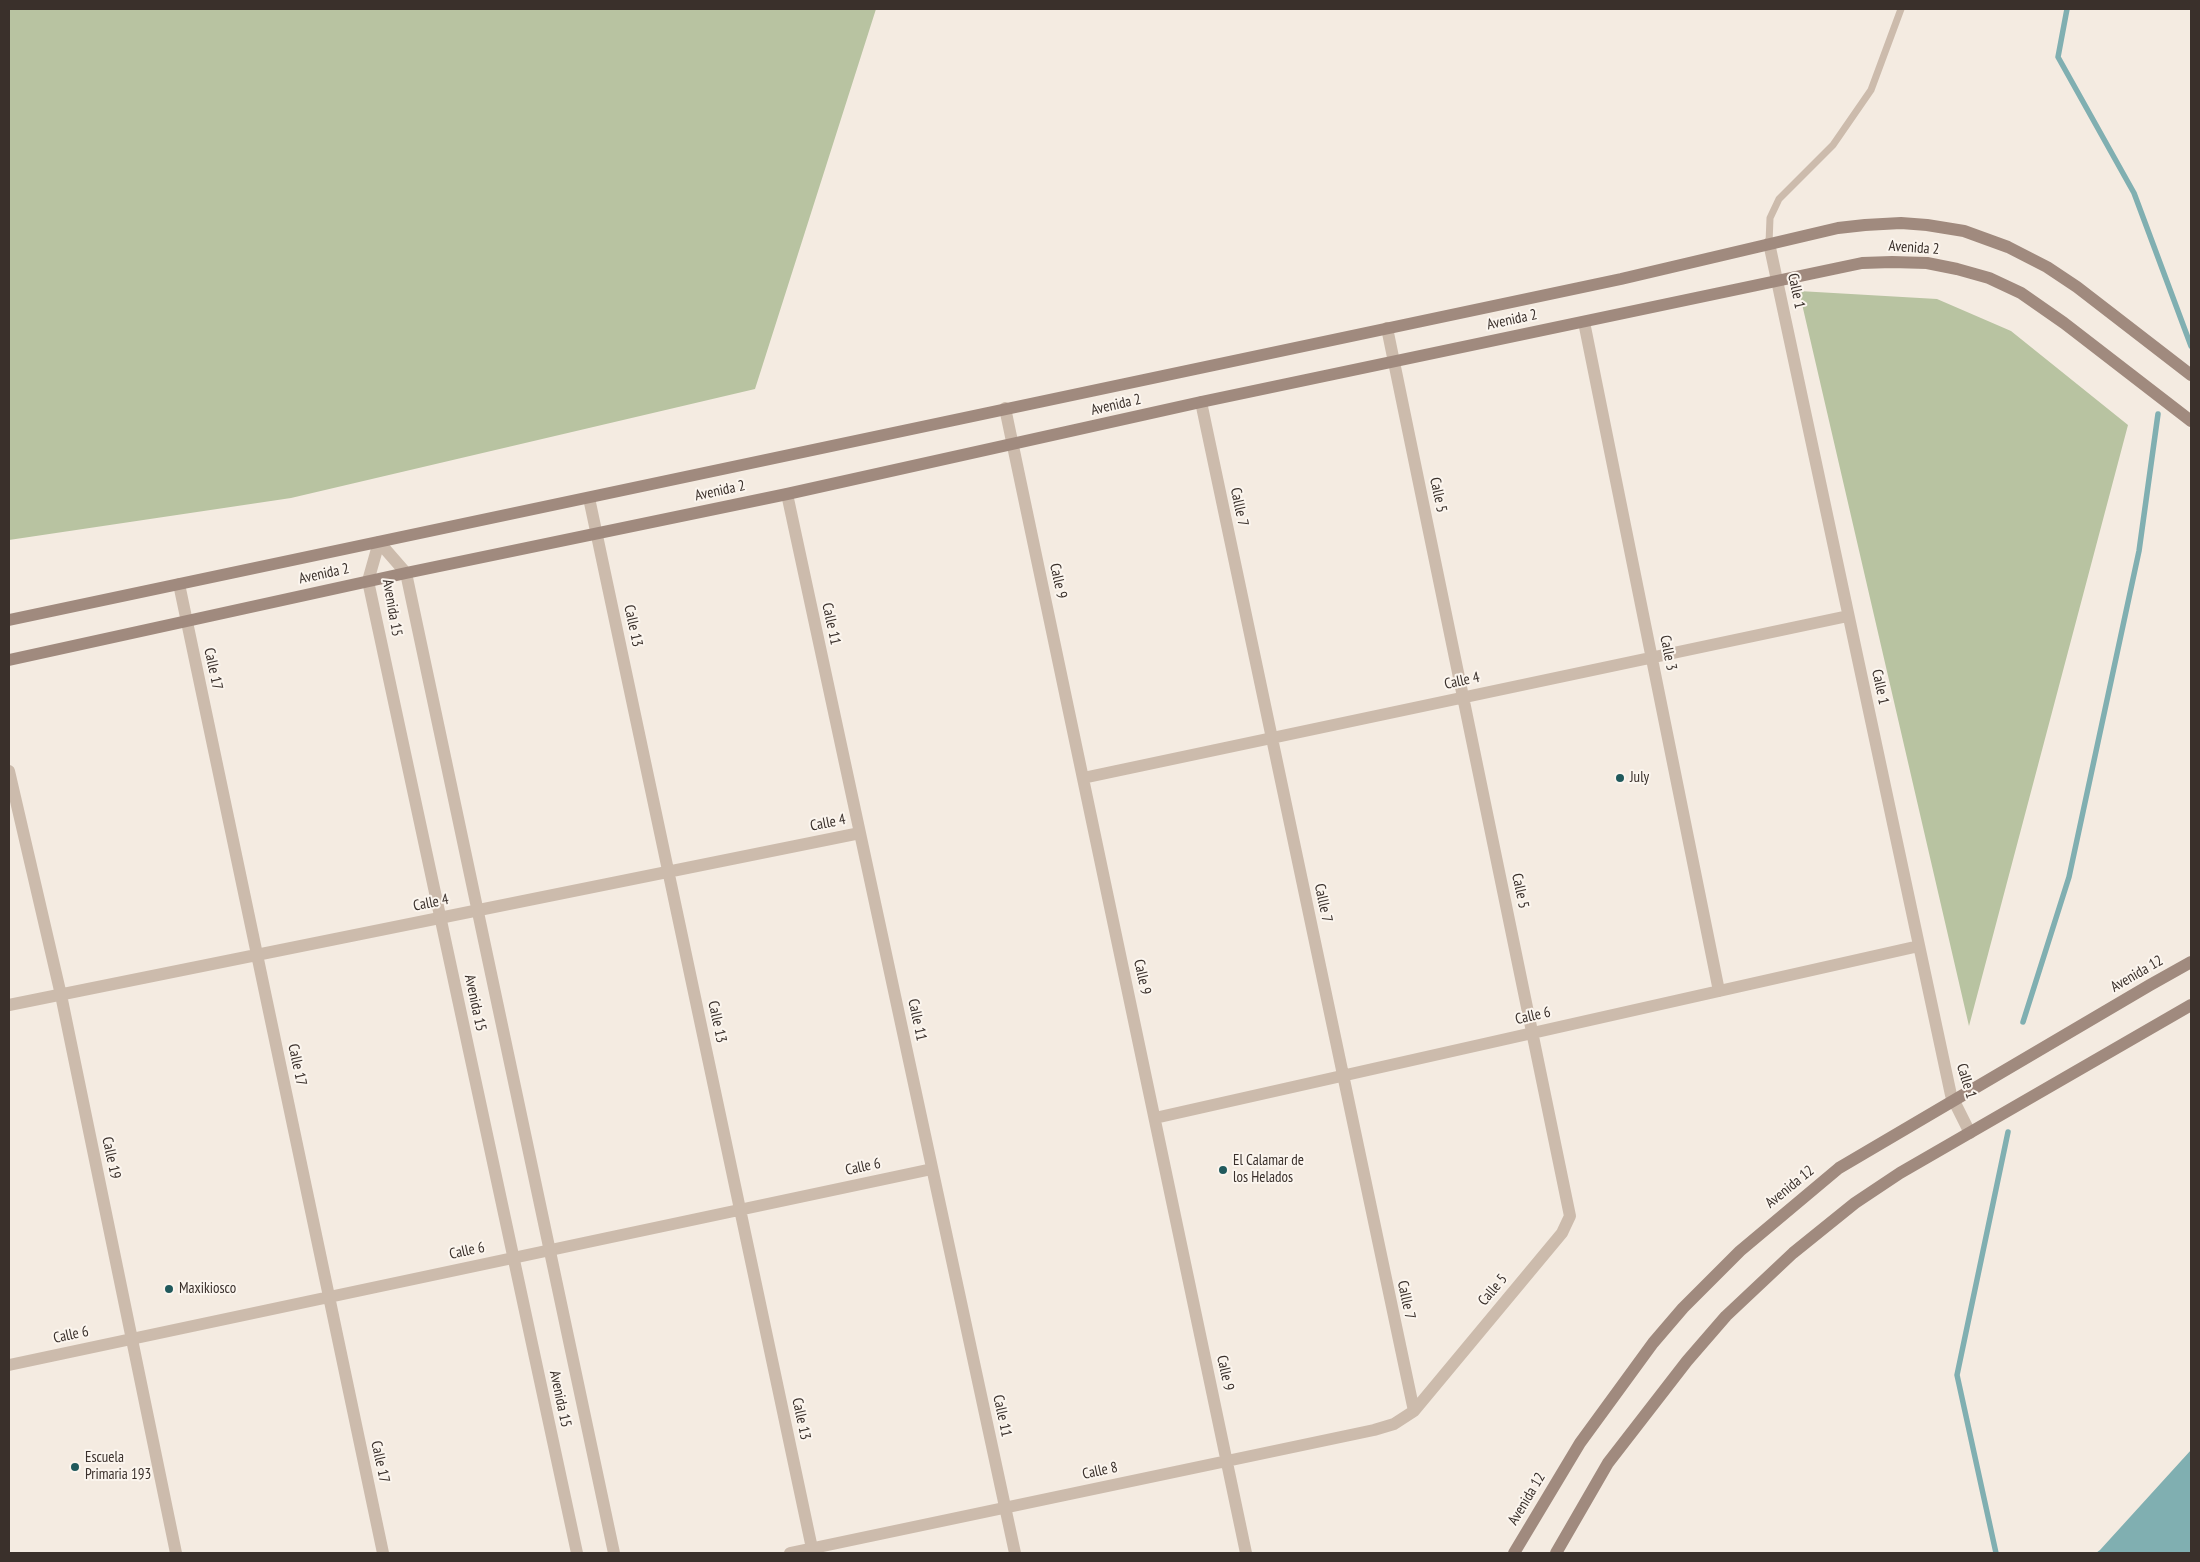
<!DOCTYPE html>
<html>
<head>
<meta charset="utf-8">
<style>
	body { margin:0 }
	#map { position:relative; width:2200px; height:1562px; overflow:hidden; background:#f4ebe1; font-family:"PT Sans Narrow",sans-serif }
	canvas { display:block }
	.frame { position:absolute; inset:0; border:10px solid #3a302b; pointer-events:none }
</style>
</head>
<body>
<div id="map">
<canvas width="2200" height="1562"></canvas>
<div class="frame"></div>
</div>
<script>
const c = document.querySelector('canvas').getContext('2d');
c.lineJoin = 'round';
function fill(path, color) {
  c.fillStyle = color;
  c.fill(path, 'evenodd');
}
function poly(rows) {
  const path = new Path2D();
  for (const r of rows) {
    path.moveTo(r[0], r[1]);
    for (let i = 2; i < r.length; i += 2) path.lineTo(r[i], r[i + 1]);
  }
  return path;
}
function trace(path, color, width, dash) {
  c.strokeStyle = color;
  c.lineWidth = width;
  c.lineCap = dash ? 'butt' : 'round';
  c.setLineDash(dash || []);
  c.stroke(path);
}
function label(font, color, halo, rows, align = 'center') {
  c.font = font + ' "PT Sans Narrow",sans-serif';
  c.lineWidth = 4;
  c.setLineDash([]);
  c.textBaseline = 'middle';
  c.strokeStyle = halo;
  c.fillStyle = color;
  for (const [text, x, y, turn = 0] of rows) {
    c.save();
    c.translate(x, y);
    c.rotate((+turn || 0) * Math.PI / 180);
    c.textAlign = isNaN(turn) ? turn : align;
    if (halo) c.strokeText(text, 0, 0);
    c.fillText(text, 0, 0);
    c.restore();
  }
}
const green = poly([
	[9,9,876,9,755,389,291,498,9,540],
	[1799,291,1937,299,2011,331,2128,425,1969,1026]
]);
const water = poly([
	[2191,1450,2191,1553,2096,1553,2100,1550]
]);
const stream = poly([
	[2067,9,2058,57,2134,193,2191,346],
	[2023,1022,2069,877,2139,551,2158,414],
	[1996,1553,1957,1375,2008,1132]
]);
const service = poly([
	[1769,243,1770,218,1779,199,1833,145,1871,90,1901,9]
]);
const minor = poly([
	[1769,243,1951,1095,1970,1133],
	[1584,322,1719,991],
	[1201,402,1414,1411],
	[1005,408,1246,1553],
	[787,494,1015,1553],
	[589,498,813,1553],
	[179,584,383,1553],
	[9,771,61,995,176,1553],
	[1083,778,1848,616],
	[9,1005,860,833],
	[1155,1118,1919,946],
	[9,1365,932,1169],
	[790,1553,1374,1430,1394,1424,1414,1411,1562,1233,1570,1216,1387,328]
]);
const tertiary = poly([
	[379,542,406,573,614,1553],
	[379,542,368,581,577,1553]
]);
const secondary = poly([
	[9,620,1621,279,1838,228,1865,225,1901,223,1927,225,1964,231,2008,247,2047,267,2077,287,2191,375],
	[9,660,406,573,787,494,1201,402,1862,263,1892,262,1927,263,1957,269,1989,278,2021,293,2064,323,2191,421],
	[1514,1553,1580,1443,1653,1343,1683,1308,1740,1251,1839,1168,2150,985,2191,962],
	[1556,1553,1608,1463,1687,1361,1726,1316,1793,1253,1855,1203,1900,1173,2191,1005]
]);
const markers = [
	[1620,778,5,"#20595c"],
	[1223,1170,5,"#20595c"],
	[169,1289,5,"#20595c"],
	[75,1467,5,"#20595c"]
];
const streetNames = [
	["Avenida 2",1914,248,4],
	["Calle 1",1796,291,78],
	["Avenida 2",1512,320,-12],
	["Avenida 2",1116,405,-13],
	["Avenida 2",720,491,-12],
	["Calle 5",1438,495,78],
	["Callle 7",1239,507,78],
	["Avenida 2",324,574,-12],
	["Calle 9",1058,581,78],
	["Avenida 15",392,608,80],
	["Calle 11",831,624,78],
	["Calle 13",633,626,78],
	["Calle 3",1668,653,79],
	["Calle 17",213,669,78],
	["Calle 4",1462,681,-12],
	["Calle 1",1880,687,78],
	["Calle 4",828,823,-11],
	["Calle 5",1520,891,78],
	["Calle 4",431,903,-11],
	["Callle 7",1323,903,78],
	["Avenida 12",2137,974,-30],
	["Calle 9",1142,977,78],
	["Avenida 15",475,1003,78],
	["Calle 6",1533,1016,-13],
	["Calle 11",917,1020,78],
	["Calle 13",717,1022,78],
	["Calle 17",297,1065,78],
	["Calle 1",1966,1081,73],
	["Calle 19",111,1158,78],
	["Calle 6",863,1167,-12],
	["Avenida 12",1790,1187,-39],
	["Calle 6",467,1251,-12],
	["Calle 5",1493,1290,-50],
	["Callle 7",1406,1300,78],
	["Calle 6",71,1335,-12],
	["Calle 9",1225,1373,78],
	["Avenida 15",560,1399,78],
	["Calle 11",1002,1416,78],
	["Calle 13",801,1419,78],
	["Calle 17",380,1462,78],
	["Calle 8",1100,1471,-12],
	["Avenida 12",1527,1499,-59]
];
const poiNames = [
	["July",1630,778],
	["El Calamar de",1233,1161],
	["los Helados",1233,1178],
	["Maxikiosco",179,1289],
	["Escuela",85,1458],
	["Primaria 193",85,1475]
];
fill(green, '#b8c3a1');
fill(water, '#80afb1');
trace(stream, '#80afb1', 5.5);
trace(service, '#ccbbac', 7);
trace(minor, '#ccbbac', 12);
trace(tertiary, '#ccbbac', 12);
trace(secondary, '#a08a7e', 12);
for (const [x, y, r, color] of markers) {
  const dot = new Path2D();
  dot.arc(x, y, r, 0, 2 * Math.PI);
  c.fillStyle = color;
  c.fill(dot);
  trace(dot, '#fbf5ee', 2);
}
label('15px', '#3a302b', '#fbf5ee', streetNames);
label('15px', '#3a302b', '#fbf5ee', poiNames, 'left');
</script>
</body>
</html>
